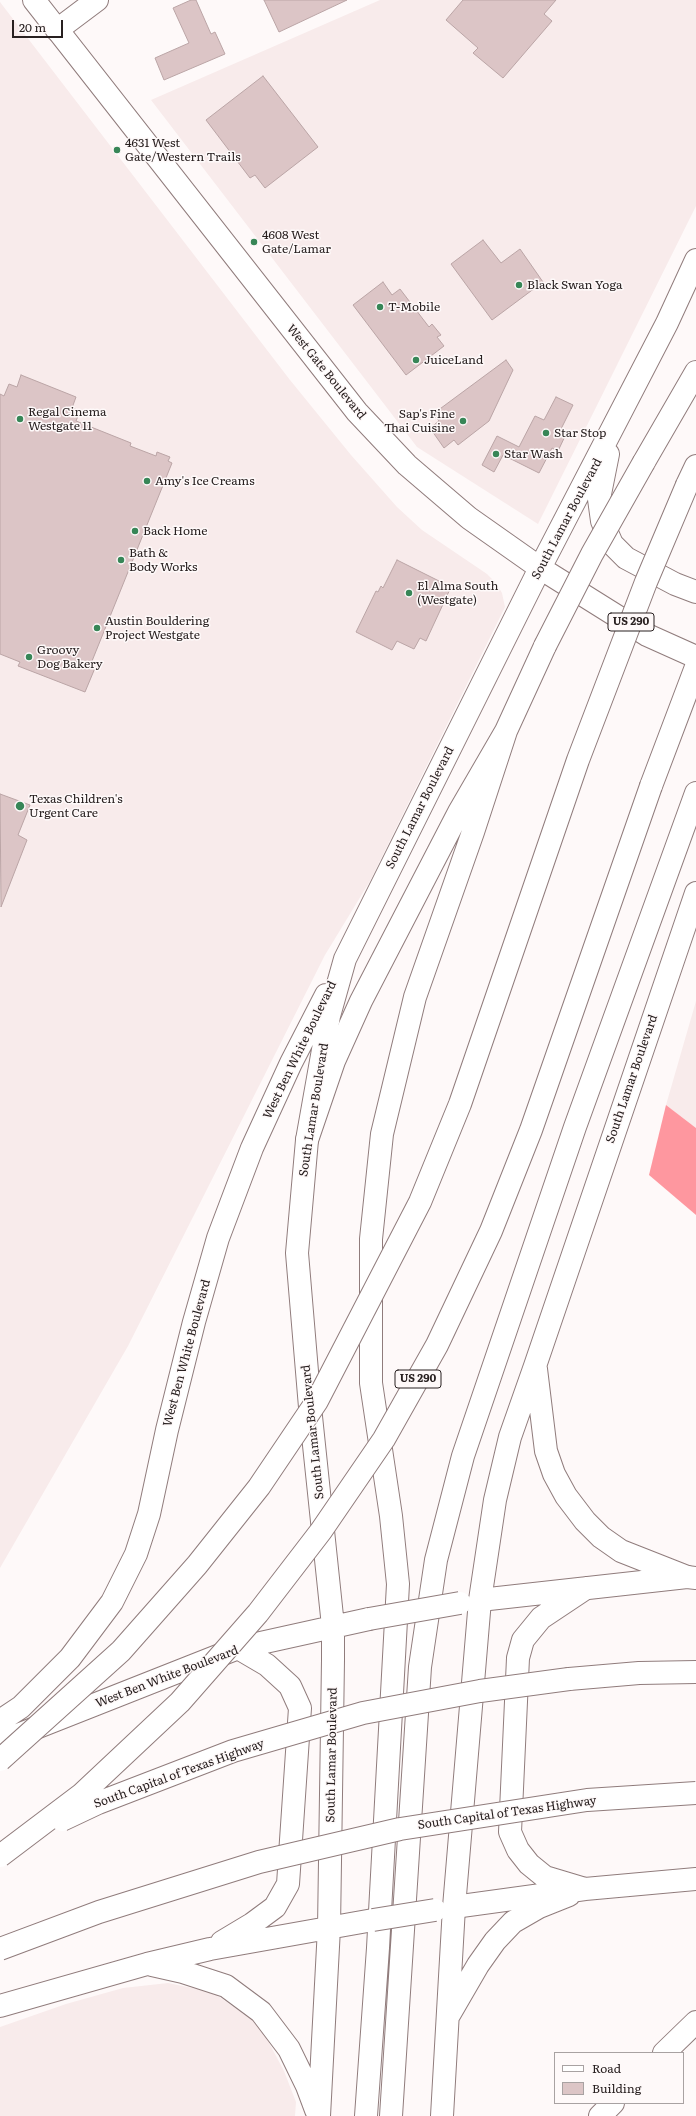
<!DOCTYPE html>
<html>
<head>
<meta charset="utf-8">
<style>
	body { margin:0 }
	#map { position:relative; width:696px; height:2116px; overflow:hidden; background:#fef9f9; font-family:Literata,serif }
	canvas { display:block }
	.legend { position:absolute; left:554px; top:2052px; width:130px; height:52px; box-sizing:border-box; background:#fef9f9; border:1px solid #a8a2a2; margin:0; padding:5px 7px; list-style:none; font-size:12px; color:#282020 }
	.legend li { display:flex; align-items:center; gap:8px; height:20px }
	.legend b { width:20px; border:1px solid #a8a2a2 }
	.scale { position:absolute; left:12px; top:20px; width:51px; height:18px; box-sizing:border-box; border:2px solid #282020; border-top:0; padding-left:5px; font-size:12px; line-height:14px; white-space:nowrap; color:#282020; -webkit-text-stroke:3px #fef9f9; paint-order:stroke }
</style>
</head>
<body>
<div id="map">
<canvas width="696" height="2116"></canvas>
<ul class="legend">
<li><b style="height:5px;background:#fff"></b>Road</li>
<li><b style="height:11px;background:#dcc5c6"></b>Building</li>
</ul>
<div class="scale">20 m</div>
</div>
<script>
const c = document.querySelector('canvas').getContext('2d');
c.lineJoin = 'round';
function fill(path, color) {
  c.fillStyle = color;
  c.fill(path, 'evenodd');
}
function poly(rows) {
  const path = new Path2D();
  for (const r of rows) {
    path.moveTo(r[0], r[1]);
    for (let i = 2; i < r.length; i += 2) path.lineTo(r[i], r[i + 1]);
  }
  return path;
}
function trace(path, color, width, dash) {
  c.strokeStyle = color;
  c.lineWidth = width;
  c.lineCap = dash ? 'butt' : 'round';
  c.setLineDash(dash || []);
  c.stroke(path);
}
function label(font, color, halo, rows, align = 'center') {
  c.font = font + ' Literata,serif';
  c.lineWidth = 3;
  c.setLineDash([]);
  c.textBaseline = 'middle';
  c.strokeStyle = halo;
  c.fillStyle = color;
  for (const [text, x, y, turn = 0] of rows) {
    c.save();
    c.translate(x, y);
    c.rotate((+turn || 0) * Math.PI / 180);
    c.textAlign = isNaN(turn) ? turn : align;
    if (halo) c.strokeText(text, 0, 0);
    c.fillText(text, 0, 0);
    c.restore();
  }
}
const built = poly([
	[380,0,696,0,696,206,538,524,417,447,151,100],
	[0,2,290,380,351,455,397,507,422,530,487,574,496,583,502,593,505,607,370,881,325,955,128,1346,0,1568],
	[696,1001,696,1128,666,1105],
	[168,1983,212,1992,259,2024,284,2071,296,2102,295,2116,0,2116,0,2027,66,2004,123,1988]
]);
const forest = poly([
	[666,1105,696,1128,696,1215,649,1175]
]);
const building = poly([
	[191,0,196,0,211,34,215,32,225,54,164,80,155,58,189,43,173,8,191,0],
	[264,0,347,0,279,32,264,0],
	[463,0,556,0,544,14,552,21,503,78,473,53,478,48,446,20,463,0],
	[263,76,318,147,265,188,255,175,250,178,206,120,263,76],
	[483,240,501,263,520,249,543,282,492,320,451,264,483,240],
	[383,282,392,295,400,289,429,327,432,324,441,335,437,337,444,346,406,375,353,305,383,282],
	[506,360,513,370,489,421,458,445,454,440,444,448,430,428,439,421,433,414,506,360],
	[21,375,76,397,72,408,80,411,76,421,131,443,130,446,156,456,157,452,170,457,168,461,172,463,90,666,95,668,85,692,18,666,20,662,0,654,0,394,4,396,9,384,17,387,21,375],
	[556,397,573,405,561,429,567,432,558,451,552,448,539,473,503,455,494,472,482,465,497,436,519,447,535,416,544,420,556,397],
	[397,560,451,587,426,641,420,638,414,649,397,641,392,650,356,632,376,591,378,592,381,586,383,588,397,560],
	[0,794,30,805,18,835,27,840,1,907,0,794]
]);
const minor = poly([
	[57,30,97,0],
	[664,2053,696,2022],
	[600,2116,613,2103]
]);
const major = poly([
	[34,0,357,412,407,465,469,518,540,568,647,635,696,657],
	[608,454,599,499,602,521,612,544,626,558,675,584,696,592],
	[536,1369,546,1451,554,1474,566,1496,585,1521,601,1537,621,1551,687,1577],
	[0,1721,21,1707,70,1658,112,1602,136,1554,149,1514,167,1430,194,1322,218,1238,252,1148,291,1063,326,995],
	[0,1742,238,1648,369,1619],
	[222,1942,252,1924,275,1907,288,1884,300,1708,290,1686,267,1665,238,1648],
	[152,1965,183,1972,226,1986,261,2012,289,2049,307,2086,316,2110],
	[0,2006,147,1964,210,1949,373,1920],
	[449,2015,478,1965,495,1941,513,1922,539,1907,569,1895],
	[319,2116,329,1928,333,1660,333,1626,310,1407,297,1253,307,1140,329,1016,345,959,540,568,667,323,696,260],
	[442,2116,454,1907,480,1600,495,1500,510,1437,535,1366,696,893]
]);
const highway = poly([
	[644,462,696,372],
	[687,485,696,466],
	[651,786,696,667],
	[307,1140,334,1061,361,1001,459,812,506,731,545,646],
	[480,1600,687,1577,696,1578],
	[569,1679,639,1673,696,1672],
	[585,1889,545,1877,529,1864,518,1850,510,1832,518,1658,523,1640,541,1618,586,1588],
	[454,1907,585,1889,696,1879],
	[366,2116,378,1948,398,1584,391,1516,371,1383,371,1239,382,1134,415,997,473,832,506,731],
	[391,2116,420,1667,436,1560,463,1456,575,1127,696,793]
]);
const majorBridge = poly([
	[369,1619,460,1603],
	[373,1920,435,1910]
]);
const highwayBridge = poly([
	[545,646,592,554,644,462],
	[0,1760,121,1651,197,1565,259,1487,317,1401,420,1202,460,1104,578,760,646,582,687,485],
	[62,1820,98,1803,233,1751,363,1713,480,1691,569,1679],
	[0,1856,82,1794,180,1702,258,1613,321,1531,384,1439,437,1345,491,1231,531,1130,651,786],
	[0,1949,99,1912,259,1862,400,1829,587,1800,696,1793]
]);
const markers = [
	[117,150,4,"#378657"],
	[254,242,4,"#378657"],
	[519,285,4,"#378657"],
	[380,307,4,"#378657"],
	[416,360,4,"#378657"],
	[20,419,4,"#378657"],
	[463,421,4,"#378657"],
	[546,433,4,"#378657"],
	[496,454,4,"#378657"],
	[147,481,4,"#378657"],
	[135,531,4,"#378657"],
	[121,560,4,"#378657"],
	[409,593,4,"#378657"],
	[97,628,4,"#378657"],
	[29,657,4,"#378657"],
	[20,806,5,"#378657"]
];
const shields = [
	[631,622,46],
	[418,1379,46]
];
const shieldNames = [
	["US 290",631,622],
	["US 290",418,1379]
];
const poiNames = [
	["4631 West",125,143],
	["Gate/Western Trails",125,157],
	["4608 West",262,235],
	["Gate/Lamar",262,249],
	["Black Swan Yoga",527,285],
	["T-Mobile",388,307],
	["JuiceLand",424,360],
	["Regal Cinema",28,412],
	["Westgate 11",28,426],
	["Sap's Fine",455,414,"right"],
	["Thai Cuisine",455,428,"right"],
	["Star Stop",554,433],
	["Star Wash",504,454],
	["Amy's Ice Creams",155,481],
	["Back Home",143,531],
	["Bath &",129,553],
	["Body Works",129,567],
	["El Alma South",417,586],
	["(Westgate)",417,600],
	["Austin Bouldering",105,621],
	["Project Westgate",105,635],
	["Groovy",37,650],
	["Dog Bakery",37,664],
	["Texas Children's",29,799],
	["Urgent Care",29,813]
];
const streetNames = [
	["West Gate Boulevard",326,372,51],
	["South Lamar Boulevard",567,519,-62],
	["South Lamar Boulevard",420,808,-63],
	["West Ben White Boulevard",300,1050,-64],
	["South Lamar Boulevard",632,1079,-71],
	["South Lamar Boulevard",314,1110,-81],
	["West Ben White Boulevard",187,1353,-75],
	["South Lamar Boulevard",313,1432,-96],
	["West Ben White Boulevard",167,1677,-21],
	["South Lamar Boulevard",332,1755,-89],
	["South Capital of Texas Highway",179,1774,-20],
	["South Capital of Texas Highway",507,1813,-8]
];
fill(built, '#f8ebeb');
fill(forest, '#fe979f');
fill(building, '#dcc5c6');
trace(building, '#bba5a6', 1);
trace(minor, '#907c7c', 24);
trace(major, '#907c7c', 24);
trace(highway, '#907c7c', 24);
trace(minor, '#fff', 22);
trace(major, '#fff', 22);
trace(highway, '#fff', 22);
trace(majorBridge, '#907c7c', 24, []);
trace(highwayBridge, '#907c7c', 24, []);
trace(majorBridge, '#fff', 22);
trace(highwayBridge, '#fff', 22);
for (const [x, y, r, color] of markers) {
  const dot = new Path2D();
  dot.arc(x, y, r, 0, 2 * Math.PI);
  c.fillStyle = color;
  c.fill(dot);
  trace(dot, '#fef9f9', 1.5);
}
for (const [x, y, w] of shields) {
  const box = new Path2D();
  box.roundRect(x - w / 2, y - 9, w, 18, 3);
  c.fillStyle = '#fef9f9';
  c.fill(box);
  trace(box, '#282020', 1);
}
label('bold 11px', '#282020', null, shieldNames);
label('12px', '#282020', '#fef9f9', poiNames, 'left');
label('12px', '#282020', '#fef9f9', streetNames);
</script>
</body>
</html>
